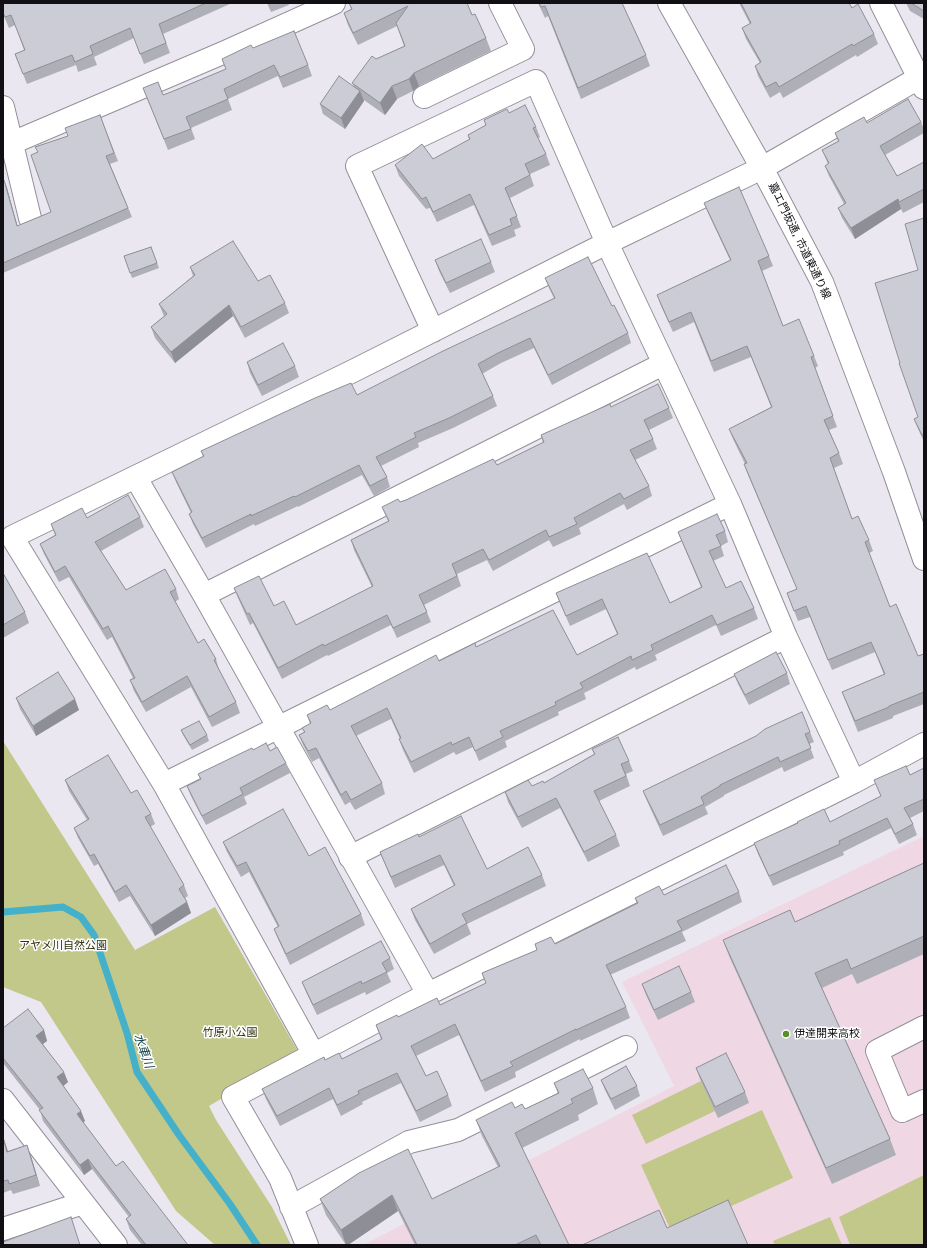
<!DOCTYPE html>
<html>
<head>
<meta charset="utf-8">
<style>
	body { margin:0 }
	#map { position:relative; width:927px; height:1248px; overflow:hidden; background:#ebe7f1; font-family:"DejaVu Sans",sans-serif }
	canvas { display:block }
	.frame { position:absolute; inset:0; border:4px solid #110f13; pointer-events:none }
</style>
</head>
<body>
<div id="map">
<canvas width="927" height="1248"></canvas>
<div class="frame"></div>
</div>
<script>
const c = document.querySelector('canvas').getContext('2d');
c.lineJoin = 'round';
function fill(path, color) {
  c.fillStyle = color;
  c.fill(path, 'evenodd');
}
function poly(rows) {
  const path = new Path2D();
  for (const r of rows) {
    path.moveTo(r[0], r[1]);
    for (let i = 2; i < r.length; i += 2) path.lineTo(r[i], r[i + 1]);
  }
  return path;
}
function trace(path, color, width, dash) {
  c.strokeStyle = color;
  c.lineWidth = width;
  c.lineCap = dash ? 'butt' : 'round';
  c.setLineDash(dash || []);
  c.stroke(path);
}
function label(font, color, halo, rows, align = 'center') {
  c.font = font + ' "DejaVu Sans","Noto Sans JP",sans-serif';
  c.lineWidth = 3;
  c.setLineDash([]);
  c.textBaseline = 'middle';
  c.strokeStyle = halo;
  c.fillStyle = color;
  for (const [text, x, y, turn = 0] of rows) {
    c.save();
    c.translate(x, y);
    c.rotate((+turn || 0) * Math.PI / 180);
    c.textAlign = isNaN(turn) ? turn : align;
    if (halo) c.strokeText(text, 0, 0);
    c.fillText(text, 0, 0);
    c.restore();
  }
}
const education = poly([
	[924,836,924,1245,363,1245,674,1086,622,982]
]);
const green = poly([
	[3,741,135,950,215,907,299,1053,209,1106,216,1120,272,1207,291,1245,215,1245,176,1211,41,1002,3,987],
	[701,1081,715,1111,646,1144,632,1115],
	[762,1110,793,1178,672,1233,641,1165],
	[924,1175,924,1245,850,1245,839,1217],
	[830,1217,842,1245,775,1245,773,1241]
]);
const stream = poly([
	[3,912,63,907,81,917,94,935,127,1033,137,1072,179,1135,230,1204,257,1245]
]);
const minor = poly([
	[669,3,762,168,822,282,894,472,924,559],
	[881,3,924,88],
	[424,97,523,49,500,3],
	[3,107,30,218],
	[12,143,225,52,334,3],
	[433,331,357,166,536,81,607,243,730,504,786,637,854,782],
	[136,478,204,595,428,994],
	[204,595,663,364],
	[164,784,730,504],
	[350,857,786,637],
	[924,1027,877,1051,902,1111,924,1101],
	[313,1053,164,784,12,537,351,372,607,243,762,168,924,75],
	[3,1100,116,1245],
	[291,1207,409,1142,458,1130,626,1047],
	[3,1229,83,1203],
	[307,1245,280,1178,233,1097,428,994,854,782,924,744]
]);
const wall = poly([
	[3,3,232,3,163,34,170,53,144,64,134,38,94,57,97,65,78,72,76,65,27,84,15,54,24,50,15,25,9,28,3,14],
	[267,3,288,3,289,5,271,12],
	[349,3,467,3,472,15,486,38,491,51,419,86,413,91,397,99,385,115,364,100,364,101,345,129,323,114,320,104,354,86,352,83,376,59,404,46,397,26,358,45,348,25,344,13,351,9],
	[538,3,622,3,646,55,650,66,581,99,548,16,545,18],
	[739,3,849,3,852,8,874,34,878,44,857,57,856,55,783,98,780,92,770,98,758,76,755,66,760,63,746,39,742,28,750,24],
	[906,3,924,3,924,19,910,11],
	[253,48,308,65,312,76,283,88,278,76,228,99,232,110,191,128,195,139,168,150,143,88,163,95,171,92,226,69,222,59],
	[509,113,536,127,540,137,538,138,546,154,550,165,530,174,534,186,510,198,521,227,514,230,516,236,492,246,474,205,437,222,430,208,426,209,399,176,395,165,433,159,469,140,468,135,486,125,484,120],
	[100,115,118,161,110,164,132,217,3,273,3,180,4,180,7,188,17,226,51,212,38,152,68,136],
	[921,122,924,129,924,133,885,155,897,176,924,162,924,202,903,213,901,209,855,239,842,218,838,208,844,204,829,176,825,166,828,164,822,150,838,141,835,133,867,123],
	[704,203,769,256,773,266,762,271,783,326,814,356,818,366,815,368,837,427,829,430,839,453,843,464,834,468,852,519,869,540,873,551,869,553,890,607,918,656,924,654,924,704,893,716,893,718,858,732,842,692,884,675,875,652,832,670,810,617,798,621,787,593,797,589,748,475,744,464,745,464,733,439,729,429,771,407,751,357,714,372,694,322,673,332,661,306,657,295,730,260,708,213],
	[924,218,924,442,918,429,914,419,918,417,900,363,918,270],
	[151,247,159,268,132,278,124,256],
	[435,260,491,262,495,272,450,293,439,271],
	[190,267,258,281,285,303,289,313,245,338,233,316,175,363,155,338,151,327,164,316,163,314,159,304,193,276],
	[545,278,612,306,628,333,631,343,552,385,534,348,501,363,482,374,493,396,497,406,453,428,418,443,419,447,381,466,387,477,390,487,374,496,362,475,298,507,298,506,255,526,254,524,206,548,193,524,189,514,191,513,176,482,172,472,203,457,201,451,357,395,554,298,549,288],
	[247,362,295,366,299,377,262,396,250,373],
	[611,407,669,408,673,418,649,430,653,439,657,449,635,460,649,486,652,496,627,510,624,504,579,528,581,534,553,547,549,540,493,571,487,560,457,574,461,586,424,605,431,622,397,638,391,625,328,656,327,655,282,679,253,623,250,625,238,598,234,588,274,606,296,625,372,587,354,550,351,540,388,521,382,507,400,502,497,465,543,443,541,435],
	[140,517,144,527,101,551,126,590,176,589,179,599,175,602,198,643,216,659,219,670,236,702,240,713,212,727,191,687,146,712,134,691,130,680,133,678,112,637,107,640,69,577,59,582,44,554,40,544,55,535,51,524,87,518],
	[725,531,728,542,721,546,724,556,713,561,726,588,754,608,758,619,721,636,716,625,655,655,657,660,636,670,635,667,584,693,586,699,558,712,559,715,505,741,507,747,479,761,473,747,456,755,454,752,414,773,403,750,399,739,400,739,391,719,356,736,382,783,385,794,355,810,350,802,345,805,319,758,312,762,303,745,299,735,304,732,302,728,310,724,307,715,330,710,439,661,476,647,577,655,617,634,606,609,570,626,560,603,556,593,670,603,701,587,682,542,678,532],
	[3,573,25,612,29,623,3,638],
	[787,673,790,684,749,705,738,684,734,674],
	[16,698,79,710,36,736,20,709],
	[181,730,207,735,209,741,192,750,183,735],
	[810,732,814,742,809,744,814,758,784,772,782,767,724,795,724,796,705,807,708,814,663,836,647,801,643,791],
	[592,749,629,761,633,771,626,774,630,786,599,801,616,835,620,846,588,862,560,808,522,828,508,802,505,792,532,786,544,783,594,754],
	[253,750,270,751,286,763,290,773,244,797,247,804,206,825,191,796,187,786,200,779,198,774],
	[924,768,924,811,910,818,913,824,917,835,899,844,891,828,843,852,844,855,773,886,758,854,754,843,830,822,881,796,874,780,910,775],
	[65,780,131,793,151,814,155,824,150,827,184,885,188,896,185,898,187,902,191,913,155,936,130,896,119,902,98,864,94,866,78,838,74,828,87,820,69,791],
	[419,837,487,869,542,875,546,886,467,924,471,934,434,954,415,920,411,909,454,886,444,865,395,888,384,862,380,852],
	[223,842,309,856,361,914,365,925,290,965,278,939,274,929,278,927,249,872,241,877,227,852],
	[924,863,924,954,857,984,852,974,822,988,890,1139,896,1155,832,1184,729,956,723,940,795,922],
	[739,892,742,902,682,932,686,941,610,975,626,1007,630,1018,580,1041,580,1039,515,1072,516,1077,485,1092,459,1035,416,1056,426,1076,448,1095,452,1106,420,1122,401,1083,362,1102,363,1104,341,1116,333,1099,280,1126,266,1099,262,1089,325,1060,342,1059,381,1039,376,1025,398,1017,440,1005,486,983,482,973,537,950,535,944,555,944,637,904,635,898,664,895],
	[390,958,394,969,387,973,391,982,366,995,365,992,317,1015,306,992,302,982],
	[642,984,691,992,695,1002,658,1020,646,995],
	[3,1028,44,1030,47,1041,43,1044,68,1082,63,1086,85,1121,83,1122,116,1166,188,1245,142,1245,130,1230,126,1219,129,1217,92,1169,84,1175,43,1121,40,1110,3,1063],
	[696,1068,745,1092,749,1103,718,1118,700,1079],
	[601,1080,637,1086,640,1096,615,1110,605,1090],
	[554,1083,593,1088,598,1104,578,1115,579,1120,522,1148,569,1245,415,1245,398,1211,348,1245,346,1245,326,1215,320,1199,359,1173,432,1199,498,1167,482,1136,476,1120,515,1108,525,1109,558,1094],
	[3,1136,8,1151,27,1145,40,1186,13,1194,11,1190,3,1193]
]);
const shadedWall = poly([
	[414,73,419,86,413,91,409,79],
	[392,86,397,99,385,115,380,103],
	[360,91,364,101,345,129,341,118],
	[4,180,7,188,20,235,17,226],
	[898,199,901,209,855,239,851,228],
	[229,305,233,316,175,363,171,352],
	[75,699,79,710,36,736,33,726],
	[187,902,191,913,155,936,151,925],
	[44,1030,47,1041,40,1046,36,1036],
	[64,1072,68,1082,61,1088,57,1077],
	[81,1111,85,1121,81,1124,77,1114],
	[3,1136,11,1162,7,1152,3,1138],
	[27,1145,31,1156,40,1186,36,1175],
	[88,1159,92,1169,84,1175,80,1165],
	[392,1195,398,1211,348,1245,346,1245,341,1230]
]);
const building = poly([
	[3,3,206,3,159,24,166,43,140,54,130,28,90,46,93,54,75,62,72,55,23,74,15,54,25,50,11,15,5,17,3,13,3,3],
	[349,3,467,3,472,15,475,14,486,38,414,73,409,79,392,86,380,103,352,83,372,56,376,59,405,46,396,23,408,6,353,33,344,13,352,9,349,3],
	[539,3,622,3,646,55,578,88,545,6,541,7,539,3],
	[741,3,849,3,852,8,858,4,874,34,853,46,852,44,779,87,776,82,766,87,755,66,761,62,742,28,751,23,741,3],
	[911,3,924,3,924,11,911,3],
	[294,31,308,65,280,77,274,65,224,89,228,99,186,117,191,129,164,139,143,88,158,82,163,95,171,92,226,69,222,59,251,45,253,48,294,31],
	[339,76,360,91,341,118,320,104,339,76],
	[908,99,921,122,880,146,897,176,924,162,924,189,899,202,898,199,851,228,838,208,846,203,825,166,829,163,822,150,839,141,835,133,864,117,867,123,908,99],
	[525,105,536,127,533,128,546,154,525,164,530,175,505,188,517,216,510,219,512,225,489,235,470,194,433,212,426,197,422,199,395,165,422,144,433,159,470,139,468,135,486,125,484,120,507,109,509,113,525,105],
	[100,115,114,153,106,156,128,208,3,263,3,180,4,180,17,226,51,212,31,155,38,152,35,147,68,136,65,128,100,115],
	[739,187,769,256,758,261,783,326,799,319,814,356,811,357,833,416,824,420,839,453,830,458,852,519,858,516,869,540,865,542,890,607,896,604,918,656,924,654,924,692,889,706,889,707,855,721,842,692,885,674,871,642,828,660,806,606,794,611,787,593,797,589,744,464,747,463,729,429,772,407,747,346,711,361,691,312,669,322,657,295,731,260,704,203,739,187],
	[924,218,924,434,922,435,914,419,918,417,899,363,900,363,875,283,918,270,905,224,924,218],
	[481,239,491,262,446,283,435,260,481,239],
	[233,241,258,281,270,275,285,303,241,327,229,305,171,352,151,327,167,314,159,304,195,275,190,267,233,241],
	[151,247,157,263,130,273,124,256,151,247],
	[588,257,612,306,614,305,628,333,548,375,530,338,498,353,478,364,493,396,449,418,414,433,416,437,376,457,387,477,370,486,359,465,295,497,294,496,251,516,251,514,202,538,189,514,192,512,172,472,204,456,201,451,315,398,351,383,357,395,441,352,555,298,545,278,588,257],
	[283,343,295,366,258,385,247,362,283,343],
	[658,384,669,408,644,420,653,439,630,450,649,486,624,499,620,493,574,518,577,524,549,537,546,530,489,560,483,549,452,564,457,576,419,595,427,612,393,628,387,615,324,646,323,644,278,668,249,613,247,614,234,588,259,576,274,606,284,601,296,625,373,586,351,540,389,521,382,507,398,499,400,502,406,500,493,459,497,465,544,442,541,435,610,404,611,407,658,384],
	[128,495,140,517,95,542,126,590,165,569,176,589,170,592,198,643,204,639,216,659,214,660,236,702,209,717,187,676,142,702,130,680,135,678,108,626,103,629,65,566,55,572,40,544,56,535,51,524,82,508,87,518,128,495],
	[717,514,725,531,716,535,721,546,709,551,726,588,741,581,754,608,717,625,712,615,651,645,653,650,632,660,631,656,580,683,583,688,555,702,556,705,500,731,503,737,475,751,469,737,452,745,451,742,411,762,399,739,401,738,387,708,351,726,382,783,351,800,346,791,341,795,316,748,308,751,299,735,305,732,302,728,311,723,307,715,327,705,330,710,436,655,439,661,475,643,476,647,553,610,577,655,618,634,602,599,566,616,556,593,647,553,670,603,702,587,678,532,717,514],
	[3,573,25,612,3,625,3,573],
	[776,652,787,673,745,695,734,674,776,652],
	[58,672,75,699,33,726,16,698,58,672],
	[802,712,810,732,805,734,811,748,780,762,778,757,720,785,720,786,701,797,704,804,660,825,643,791,756,736,765,729,802,712],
	[199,721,207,735,190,745,181,730,199,721],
	[618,737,629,761,621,764,626,776,594,791,616,835,584,852,556,798,518,817,505,792,528,780,532,786,543,781,544,783,595,754,592,749,618,737],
	[266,743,270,751,277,747,286,763,240,788,243,794,202,816,187,786,201,779,198,774,252,748,253,750,266,743],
	[108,755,131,793,137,790,151,814,145,817,184,885,179,889,187,902,151,925,126,885,115,892,94,854,90,856,74,828,89,819,65,780,108,755],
	[906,766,910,775,924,768,924,799,904,808,913,824,895,834,887,818,839,841,840,844,769,876,754,843,798,823,797,822,824,809,830,822,881,796,874,780,906,766],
	[283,809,309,856,325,847,361,914,286,954,274,929,279,926,246,862,237,866,223,842,283,809],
	[461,816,487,869,528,847,542,875,462,914,467,923,430,944,411,909,455,885,440,855,391,877,380,852,418,834,419,837,461,816],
	[924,863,924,936,851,969,847,959,815,973,890,1139,826,1168,723,940,790,910,795,922,924,863],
	[726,865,739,892,677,921,682,930,606,965,626,1007,576,1030,576,1029,510,1062,513,1066,481,1081,455,1024,411,1046,426,1076,437,1071,448,1095,416,1111,397,1073,358,1091,359,1094,337,1105,329,1088,277,1116,262,1089,324,1057,325,1060,339,1053,342,1059,382,1039,376,1025,397,1015,398,1017,437,998,440,1005,486,983,482,973,537,950,535,944,551,937,555,944,638,903,635,898,659,886,664,895,726,865],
	[381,941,390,958,382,963,387,972,362,984,361,981,313,1005,302,982,381,941],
	[679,966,691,992,654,1010,642,984,679,966],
	[28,1009,44,1030,36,1036,64,1072,57,1077,81,1111,77,1114,116,1166,123,1161,188,1245,146,1245,126,1219,131,1215,88,1159,80,1165,39,1110,43,1108,3,1058,3,1028,28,1009],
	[726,1053,745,1092,715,1107,696,1068,726,1053],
	[626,1066,637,1086,611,1099,601,1080,626,1066],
	[583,1069,593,1088,571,1099,573,1103,515,1133,569,1245,541,1245,536,1235,515,1245,417,1245,392,1195,341,1230,320,1199,359,1173,408,1149,432,1199,500,1166,476,1120,512,1102,515,1108,522,1104,525,1109,559,1093,554,1083,583,1069],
	[3,1138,7,1152,27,1145,36,1175,9,1184,8,1180,3,1181,3,1138],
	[728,1200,748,1245,582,1245,659,1210,667,1228,728,1200],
	[71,1217,80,1245,3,1245,3,1242,71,1217]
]);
const markers = [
	[786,1034,4,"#598f29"]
];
const streetNames = [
	["嘉エ門坂通, 市道東通り線",799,241,64]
];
const parkNames = [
	["アヤメ川自然公園",63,946],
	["竹原小公園",230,1033]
];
const poiNames = [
	["伊達開来高校",794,1034]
];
const waterNames = [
	["水車川",143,1051,70]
];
fill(education, '#efd8e3');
fill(green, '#c2c78a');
trace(stream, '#45b0c9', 7);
trace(minor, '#949099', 24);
trace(minor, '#fff', 22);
fill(wall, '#afafb8');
fill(shadedWall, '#8e8f96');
fill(building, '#cbccd6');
trace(building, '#8e8f96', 1);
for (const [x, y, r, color] of markers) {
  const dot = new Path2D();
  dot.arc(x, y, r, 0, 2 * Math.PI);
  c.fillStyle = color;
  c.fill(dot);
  trace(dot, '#fff', 1.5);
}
label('11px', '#110f13', '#fff', streetNames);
label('11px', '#2e300d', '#fff', parkNames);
label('11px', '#110f13', '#fff', poiNames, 'left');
label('italic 12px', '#15454f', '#fff', waterNames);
</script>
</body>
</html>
